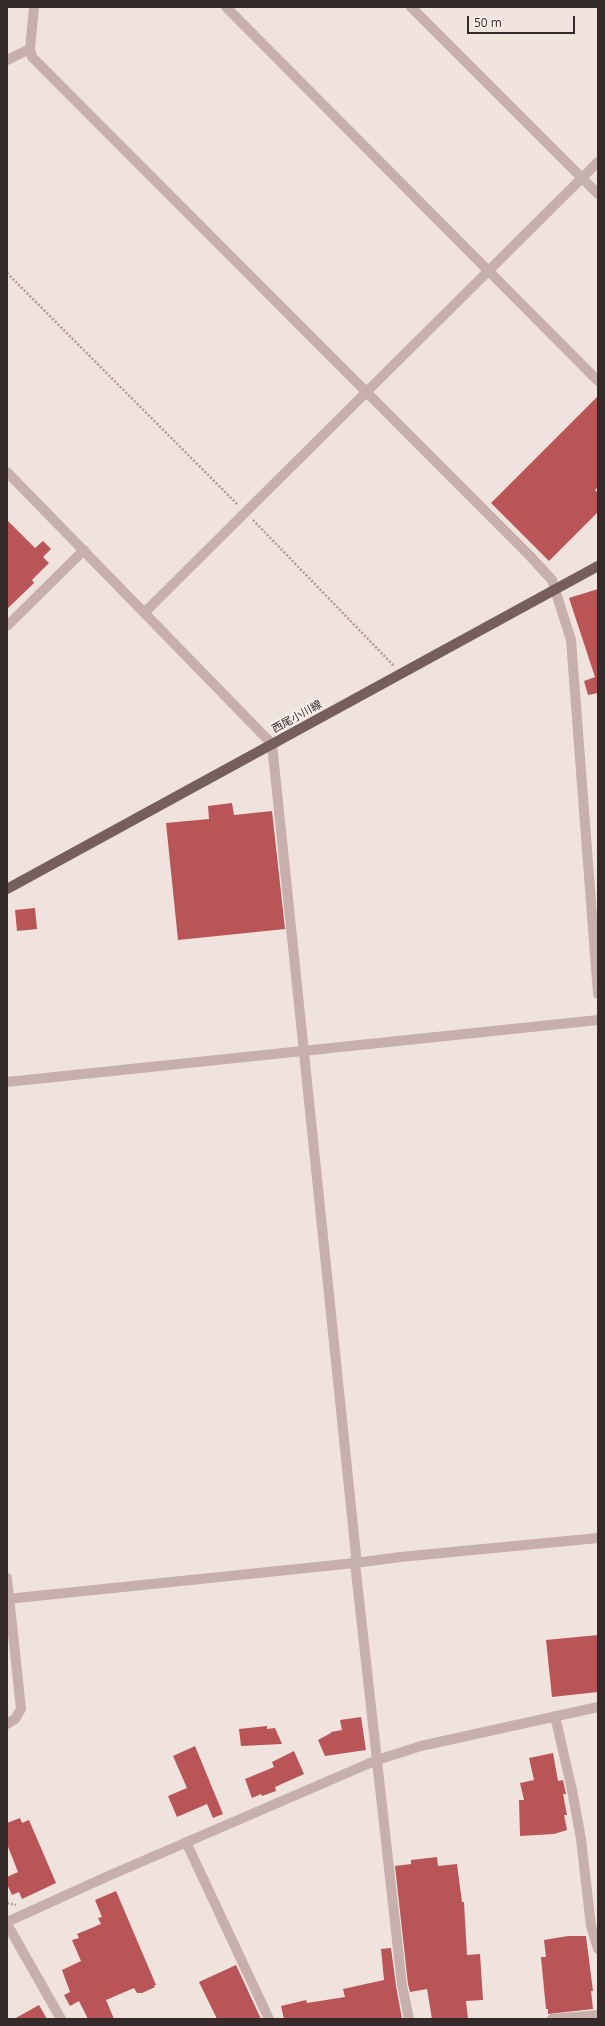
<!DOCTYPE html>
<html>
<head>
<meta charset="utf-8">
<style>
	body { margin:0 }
	#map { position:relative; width:605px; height:2026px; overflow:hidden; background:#f0e3de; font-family:"Open Sans",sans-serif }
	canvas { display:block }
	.frame { position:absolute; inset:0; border:8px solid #352a2a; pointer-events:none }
	.scale { position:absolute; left:467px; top:16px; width:108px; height:18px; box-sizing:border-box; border:2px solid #352a2a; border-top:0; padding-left:5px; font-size:12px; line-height:14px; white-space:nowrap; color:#352a2a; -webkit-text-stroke:3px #f8eeea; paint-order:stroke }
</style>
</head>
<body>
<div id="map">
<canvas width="605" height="2026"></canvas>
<div class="frame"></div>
<div class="scale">50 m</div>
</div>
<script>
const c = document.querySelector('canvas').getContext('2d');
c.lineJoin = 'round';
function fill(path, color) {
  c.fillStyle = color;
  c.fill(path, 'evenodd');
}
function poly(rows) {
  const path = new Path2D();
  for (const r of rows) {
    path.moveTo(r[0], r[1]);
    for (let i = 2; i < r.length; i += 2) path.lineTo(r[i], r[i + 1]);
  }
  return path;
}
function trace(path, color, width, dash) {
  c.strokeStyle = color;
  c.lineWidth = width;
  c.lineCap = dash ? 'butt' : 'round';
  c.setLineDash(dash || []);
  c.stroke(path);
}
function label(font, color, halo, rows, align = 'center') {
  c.font = font + ' "Open Sans","Noto Sans JP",sans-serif';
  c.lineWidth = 4;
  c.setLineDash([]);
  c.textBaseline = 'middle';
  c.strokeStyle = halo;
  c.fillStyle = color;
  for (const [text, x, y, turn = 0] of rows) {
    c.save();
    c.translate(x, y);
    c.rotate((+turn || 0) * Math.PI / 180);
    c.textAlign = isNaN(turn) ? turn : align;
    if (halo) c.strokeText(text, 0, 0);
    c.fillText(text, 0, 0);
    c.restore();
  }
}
const building = poly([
	[598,396,598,487,595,490,598,493,598,512,549,561,491,503],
	[7,520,35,548,43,541,51,549,43,557,49,563,32,580,34,583,7,609],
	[598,589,598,693,588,695,584,681,595,677,569,598],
	[232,803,234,815,272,811,285,929,178,940,166,823,209,819,208,806],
	[35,908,37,929,17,931,15,910],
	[598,1635,598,1692,552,1697,546,1640],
	[361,1717,366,1750,325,1756,318,1740,331,1733,331,1732,342,1730,340,1720],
	[267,1726,267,1729,275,1728,282,1744,241,1746,239,1729],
	[195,1746,223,1814,213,1818,207,1804,177,1817,168,1796,187,1788,173,1756],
	[294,1751,304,1774,275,1787,276,1791,262,1796,261,1794,252,1798,245,1779,274,1767,272,1762],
	[553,1753,558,1781,563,1780,566,1794,563,1794,567,1815,564,1815,567,1830,554,1834,520,1836,519,1800,524,1800,520,1783,534,1780,529,1758],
	[20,1818,22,1823,29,1820,56,1883,22,1899,19,1892,12,1895,7,1884,7,1877,18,1872,7,1844,7,1823],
	[437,1857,438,1866,457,1864,462,1902,464,1902,467,1955,480,1954,483,2000,466,2001,468,2019,432,2019,427,1989,410,1992,408,1984,395,1866,411,1864,411,1860],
	[116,1891,156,1985,154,1985,155,1987,142,1993,137,1993,134,1988,106,2000,114,2019,88,2019,79,2001,70,2006,64,1995,70,1992,62,1970,81,1961,72,1940,79,1938,77,1934,101,1924,98,1918,102,1917,95,1900],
	[568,1936,586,1936,593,1991,591,1991,593,2009,548,2014,548,2009,546,2009,542,1968,541,1957,546,1957,544,1940],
	[391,1948,396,1986,402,2019,284,2019,281,2006,306,2000,307,2003,345,1997,343,1989,384,1980,381,1949],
	[236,1965,261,2019,217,2019,199,1982],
	[39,2005,47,2019,14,2019]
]);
const path = poly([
	[7,273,238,505],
	[253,520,394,666],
	[7,1903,16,1905]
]);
const minor = poly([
	[34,7,30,49,32,57,530,556,552,580,571,640,598,994],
	[226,7,598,381],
	[411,7,598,194],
	[7,60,30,49],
	[7,472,272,744,356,1555,355,1563,402,1985,409,2019],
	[145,612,598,162],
	[7,626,84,550],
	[7,1082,598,1020],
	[7,1578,21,1709,15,1719,7,1724],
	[7,1599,355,1563,400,1557,598,1538],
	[555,1716,572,1790,581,1839,591,1926,598,1949],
	[186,1842,269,2019],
	[7,1922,106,1877,377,1760,421,1746,598,1707],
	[7,1924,61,2019],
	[552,2019,598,2015]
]);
const major = poly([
	[7,889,598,566]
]);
const streetNames = [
	["西尾小川線",297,717,-29]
];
fill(building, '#b95457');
trace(path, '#b29a96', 2.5, [2, 2]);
trace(minor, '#c7b0ab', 10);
trace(major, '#765e5c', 10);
label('11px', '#352a2a', '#f8eeea', streetNames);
</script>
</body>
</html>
